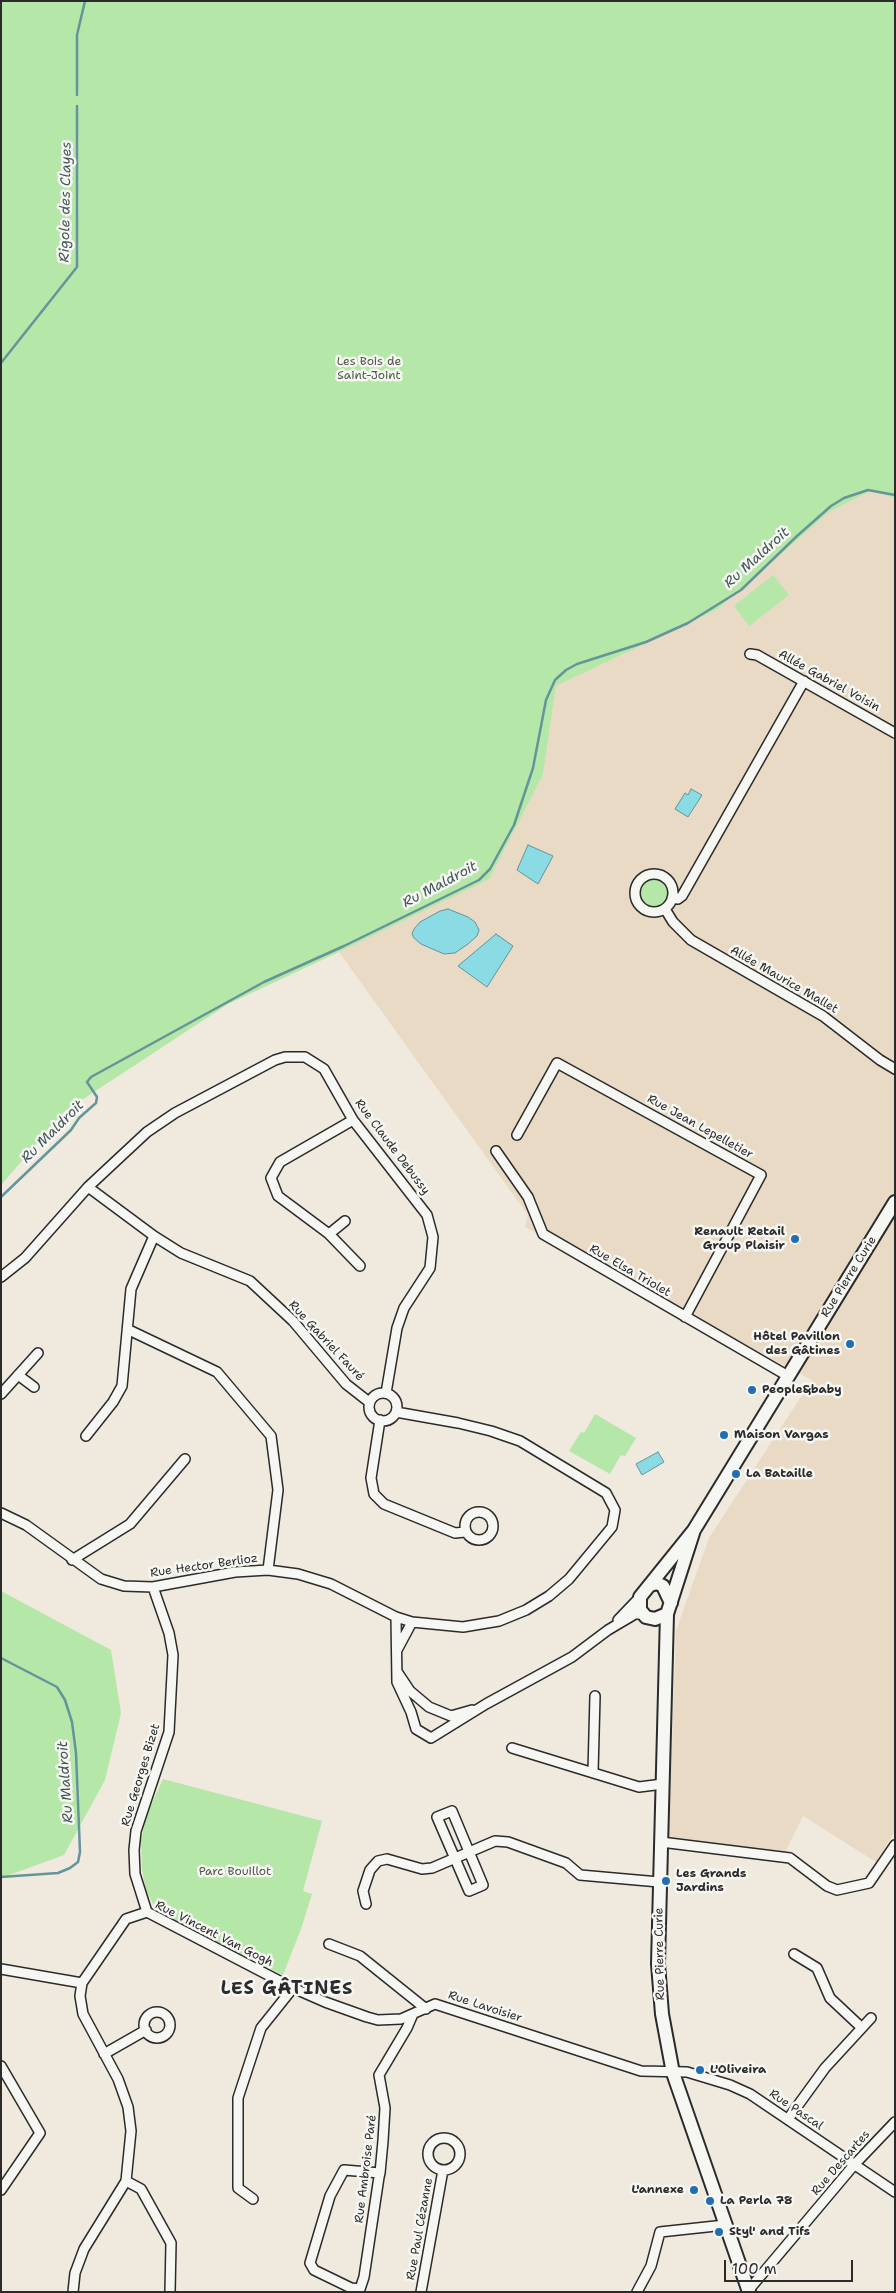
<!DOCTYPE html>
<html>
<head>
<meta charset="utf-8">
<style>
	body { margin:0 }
	#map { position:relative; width:896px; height:2293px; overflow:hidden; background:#f0e9dd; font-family:"Shantell Sans",sans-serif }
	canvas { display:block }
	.frame { position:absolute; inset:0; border:2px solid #2b2b2b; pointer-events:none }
	.scale { position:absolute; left:724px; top:2260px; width:129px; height:22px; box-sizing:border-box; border:2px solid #2b2b2b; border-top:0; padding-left:6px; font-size:15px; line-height:18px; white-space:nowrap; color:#2b2b2b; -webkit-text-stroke:4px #f6f6f2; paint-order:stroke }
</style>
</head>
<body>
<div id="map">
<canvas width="896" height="2293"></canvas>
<div class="frame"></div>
<div class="scale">100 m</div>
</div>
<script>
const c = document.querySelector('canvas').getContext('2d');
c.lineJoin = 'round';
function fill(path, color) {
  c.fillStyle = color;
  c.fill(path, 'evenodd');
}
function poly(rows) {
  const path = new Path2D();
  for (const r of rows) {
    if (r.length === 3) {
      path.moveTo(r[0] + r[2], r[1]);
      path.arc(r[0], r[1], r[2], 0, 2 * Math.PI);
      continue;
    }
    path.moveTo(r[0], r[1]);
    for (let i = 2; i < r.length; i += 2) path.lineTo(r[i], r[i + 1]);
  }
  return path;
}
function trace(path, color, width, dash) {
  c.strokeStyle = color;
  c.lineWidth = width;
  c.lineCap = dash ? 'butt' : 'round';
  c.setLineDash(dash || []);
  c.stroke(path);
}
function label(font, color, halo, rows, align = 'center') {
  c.font = font + ' "Shantell Sans",sans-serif';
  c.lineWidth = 5;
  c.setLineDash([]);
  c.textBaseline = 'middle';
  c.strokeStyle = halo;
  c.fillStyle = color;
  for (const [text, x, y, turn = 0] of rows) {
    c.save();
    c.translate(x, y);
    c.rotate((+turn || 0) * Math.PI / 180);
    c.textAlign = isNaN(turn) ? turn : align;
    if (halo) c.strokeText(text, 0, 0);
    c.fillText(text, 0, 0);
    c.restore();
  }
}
const built = poly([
	[870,491,895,498,895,1831,876,1862,803,1816,782,1858,665,1849,672,1747,676,1631,709,1538,812,1380,525,1227,528,1215,339,952,489,878,543,775,556,686,718,609,829,512]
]);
const green = poly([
	[1,1,895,1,895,498,870,491,829,512,718,609,556,686,543,775,489,879,339,952,228,1004,65,1111,1,1185],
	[773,575,789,595,749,626,734,606],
	[653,893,15],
	[595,1414,636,1438,625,1456,621,1455,610,1474,569,1451,581,1432,584,1433],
	[1,1591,111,1650,121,1713,105,1780,64,1855,1,1878],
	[163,1779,322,1821,303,1891,312,1894,301,1929,283,1975,161,1914,155,1907,146,1891,142,1869,141,1841,146,1816]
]);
const water = poly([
	[691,789,702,795,688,817,675,809,685,793,688,795,691,789],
	[528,845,553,856,538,884,517,870,528,845],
	[448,909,468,917,475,922,479,930,477,936,468,944,455,953,444,954,421,944,414,938,412,934,414,929,420,922,440,911,448,909],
	[496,934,513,946,487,987,458,966,496,934],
	[658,1452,664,1462,642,1475,636,1464,658,1452]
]);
const stream = poly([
	[77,95,77,35,85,1],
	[1,363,77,267,77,106],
	[1,1197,71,1130,79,1118,96,1103,97,1097,87,1082,91,1077,264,982,344,946,479,880,490,869,514,825,533,768,546,700,555,680,566,670,577,664,646,642,688,623,741,590,797,536,831,506,844,498,868,490,895,495],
	[1,1658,57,1687,65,1700,72,1722,76,1753,80,1852,78,1862,70,1868,58,1873,1,1877]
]);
const street = poly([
	[750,654,757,655,895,733],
	[654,893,19],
	[672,898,678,899,682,896,804,681],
	[665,909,673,922,691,940,823,1016,880,1060,895,1069],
	[353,1120,280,1162,271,1178,278,1196,329,1234,360,1266],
	[517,1135,557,1063,761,1175,685,1317],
	[496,1151,528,1197,543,1234,788,1376],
	[88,1187,154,1236,181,1253,250,1281,293,1321,346,1384,369,1402],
	[329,1234,345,1221],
	[1,1277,25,1258,88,1187,147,1132,175,1113,275,1060,285,1057,305,1057,324,1069,353,1120,427,1215,433,1237,430,1268,404,1308,397,1328,386,1393],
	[129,1330,217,1372,271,1436,278,1490,268,1570],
	[18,1375,34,1387],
	[383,1407,14],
	[1,1394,38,1353],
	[380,1420,371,1478,374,1494,384,1504,455,1533,465,1532],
	[86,1436,113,1402,122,1386,131,1289,154,1236],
	[479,1526,14],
	[1,1513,26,1525,101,1579,124,1586,153,1587,235,1572,268,1570,298,1574,331,1584,396,1617,412,1622,463,1627,499,1621,526,1610,549,1596,569,1579,612,1527,615,1510,606,1493,520,1441,491,1431,458,1423,396,1412],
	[72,1560,130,1524,185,1459],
	[396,1617,397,1682,411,1712,416,1729,431,1738,486,1704,572,1657,608,1630,635,1614,643,1614],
	[618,1620,640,1597],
	[397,1650,412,1622],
	[398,1673,410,1691,429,1707,451,1716,472,1710],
	[512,1748,639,1787,663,1784],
	[593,1772,595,1696],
	[452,1811,483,1885,469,1891,437,1817,452,1811],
	[661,1842,790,1858,827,1886,837,1890,869,1883,895,1845],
	[366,1904,363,1891,370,1870,378,1861,387,1859,422,1869,432,1868,495,1841,508,1842,566,1863,580,1875,659,1882],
	[147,1912,135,1874,134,1850,136,1831,169,1732,173,1655,169,1633,153,1587],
	[329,1944,360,1956,426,2009],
	[794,1954,817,1968,830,1998,862,2028],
	[1,1969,82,1983],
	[157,2025,13],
	[104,2054,146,2030],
	[1,2066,40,2133,1,2190],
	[788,2119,825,2068,871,2018],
	[444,2154,16],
	[380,2173,344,2170,330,2196,310,2263,314,2270,351,2288,360,2289,364,2277,379,2177,380,2173,383,2141,385,2108,379,2075,407,2028,413,2014],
	[126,2181,141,2189,171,2243,170,2292],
	[253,2199,238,2188,238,2098,261,2028,293,1988],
	[73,2292,75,2273,84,2249,126,2181,131,2131,128,2107,118,2079,83,2014,80,1996,82,1983,126,1919,147,1912,293,1988,325,2002,367,2017,378,2020,401,2019,435,2004,641,2071,687,2072,730,2085,750,2094,895,2192],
	[421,2292,443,2170],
	[637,2292,651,2266,660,2232,725,2225],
	[747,2292,854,2165,895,2122]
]);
const secondary = poly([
	[694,1530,667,1614,655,1619,646,1617,640,1610,640,1597,694,1530,895,1202],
	[650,1585,657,1583,663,1586,671,1603],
	[667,1614,658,1964,662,2014,673,2073,749,2292]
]);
const markers = [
	[795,1239,5,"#1f6fb2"],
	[850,1344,5,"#1f6fb2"],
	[752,1390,5,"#1f6fb2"],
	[724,1435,5,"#1f6fb2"],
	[736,1474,5,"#1f6fb2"],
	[666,1881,5,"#1f6fb2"],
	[700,2070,5,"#1f6fb2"],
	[694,2190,5,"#1f6fb2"],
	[710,2201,5,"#1f6fb2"],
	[719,2232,5,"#1f6fb2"]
];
const parkNames = [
	["Les Bois de",369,362],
	["Saint-Joint",369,376],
	["Parc Bouillot",235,1872]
];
const streetNames = [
	["Allée Gabriel Voisin",829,681,29],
	["Allée Maurice Mallet",784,980,30],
	["Rue Jean Lepelletier",700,1127,29],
	["Rue Claude Debussy",392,1147,53],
	["Rue Elsa Triolet",630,1271,30],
	["Rue Pierre Curie",849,1277,-58],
	["Rue Gabriel Fauré",326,1341,47],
	["Rue Hector Berlioz",204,1566,-8],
	["Rue Georges Bizet",141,1775,-73],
	["Rue Vincent Van Gogh",214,1934,27],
	["Rue Pierre Curie",660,1954,-91],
	["Rue Lavoisier",485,2007,18],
	["Rue Pascal",796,2110,34],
	["Rue Descartes",841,2163,-49],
	["Rue Ambroise Paré",366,2169,-83],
	["Rue Paul Cézanne",420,2229,-80]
];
const poiNames = [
	["Renault Retail",785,1232,"right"],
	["Group Plaisir",785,1246,"right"],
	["Hôtel Pavillon",840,1337,"right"],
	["des Gâtines",840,1351,"right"],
	["People&baby",762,1390],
	["Maison Vargas",734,1435],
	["La Bataille",746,1474],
	["Les Grands",676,1874],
	["Jardins",676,1888],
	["L'Oliveira",710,2070],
	["L'annexe",684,2190,"right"],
	["La Perla 78",720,2201],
	["Styl' and Tifs",729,2232]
];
const waterNames = [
	["Rigole des Clayes",66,202,-89],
	["Ru Maldroit",757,558,-42],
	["Ru Maldroit",440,885,-28],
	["Ru Maldroit",53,1132,-45],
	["Ru Maldroit",66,1782,-94]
];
const districtNames = [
	["LES GÂTINES",287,1989]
];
fill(built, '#e8dac4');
fill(green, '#b5e7a8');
fill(water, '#8adbe4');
trace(water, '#64959a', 1);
trace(stream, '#64959a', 2.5);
trace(street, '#2b2b2b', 12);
trace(secondary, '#2b2b2b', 16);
trace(street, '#f6f6f2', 9);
trace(secondary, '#f6f6f2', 12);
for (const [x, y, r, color] of markers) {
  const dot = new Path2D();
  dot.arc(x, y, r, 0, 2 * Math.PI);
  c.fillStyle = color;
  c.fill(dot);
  trace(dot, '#f6f6f2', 2);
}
label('12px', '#4e5a4a', '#f6f6f2', parkNames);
label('12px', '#2b2b2b', '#f6f6f2', streetNames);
label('bold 12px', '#2b2b2b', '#f6f6f2', poiNames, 'left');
label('italic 14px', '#435759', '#f6f6f2', waterNames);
c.letterSpacing = '1px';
label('bold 18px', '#2b2b2b', '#f6f6f2', districtNames);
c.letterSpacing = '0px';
</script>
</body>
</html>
